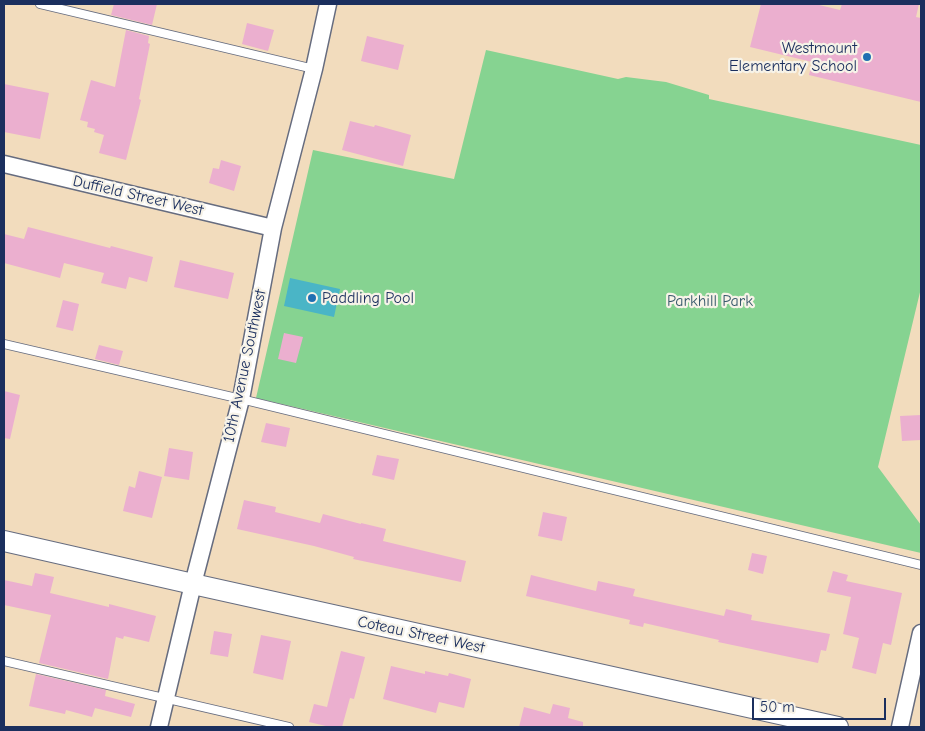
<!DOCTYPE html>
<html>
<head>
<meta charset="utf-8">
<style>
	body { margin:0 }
	#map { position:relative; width:925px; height:731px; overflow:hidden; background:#f2dcbd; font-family:"Comic Neue",sans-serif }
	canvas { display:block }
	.frame { position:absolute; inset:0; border:5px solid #1b2f5e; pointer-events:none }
	.scale { position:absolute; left:752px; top:698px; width:134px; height:22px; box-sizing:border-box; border:2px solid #1b2f5e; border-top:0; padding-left:6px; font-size:15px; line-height:18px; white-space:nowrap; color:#1b2f5e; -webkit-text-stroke:4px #f7f3e8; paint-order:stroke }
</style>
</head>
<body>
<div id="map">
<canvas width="925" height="731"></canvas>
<div class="frame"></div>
<div class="scale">50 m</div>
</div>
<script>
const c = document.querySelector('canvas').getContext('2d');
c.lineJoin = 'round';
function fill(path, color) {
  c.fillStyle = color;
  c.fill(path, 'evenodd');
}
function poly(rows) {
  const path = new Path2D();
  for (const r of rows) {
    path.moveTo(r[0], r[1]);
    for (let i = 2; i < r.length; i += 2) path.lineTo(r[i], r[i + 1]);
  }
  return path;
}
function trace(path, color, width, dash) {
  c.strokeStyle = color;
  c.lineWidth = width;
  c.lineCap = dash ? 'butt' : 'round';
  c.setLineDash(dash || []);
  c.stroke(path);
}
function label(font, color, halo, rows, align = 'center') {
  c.font = font + ' "Comic Neue",sans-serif';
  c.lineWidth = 4.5;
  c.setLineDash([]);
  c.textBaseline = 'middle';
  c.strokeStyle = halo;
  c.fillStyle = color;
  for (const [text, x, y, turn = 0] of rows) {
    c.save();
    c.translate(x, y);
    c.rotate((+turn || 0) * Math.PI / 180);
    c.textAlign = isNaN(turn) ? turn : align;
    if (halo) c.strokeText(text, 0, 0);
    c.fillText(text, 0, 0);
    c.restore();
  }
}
const green = poly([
	[486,50,618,79,626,77,666,82,709,95,709,99,921,145,921,288,878,467,921,525,921,553,256,398,313,150,454,179]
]);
const water = poly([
	[290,278,340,289,334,317,284,306]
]);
const building = poly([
	[114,4,157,4,152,25,111,15],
	[761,4,815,4,840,10,842,4,919,4,916,17,921,18,921,102,809,75,812,62,750,47],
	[247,23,274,30,268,51,242,44],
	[126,30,149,36,148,43,150,44,139,99,141,100,126,160,99,153,104,135,94,132,95,129,87,127,88,122,80,120,91,80,115,87],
	[367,36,404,45,398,70,361,61],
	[4,84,49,93,40,139,4,132],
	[350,121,374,127,375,125,411,135,403,166,342,150],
	[221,160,241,166,234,191,209,183,213,168,219,169],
	[28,227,110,248,111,246,153,257,147,282,129,277,126,289,101,283,104,273,64,263,60,278,4,263,4,234,24,239],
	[180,260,234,273,228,299,174,287],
	[63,300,79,304,73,331,56,327],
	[284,333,303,337,296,363,278,359],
	[99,345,123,351,119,365,95,359],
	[4,391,20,395,10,439,4,438],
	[921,415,921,440,902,441,900,416],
	[266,423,290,428,286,447,261,442],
	[169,448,193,452,189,480,164,476],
	[377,455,399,459,394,480,372,475],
	[139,471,162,477,152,518,123,511,129,486,135,488],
	[244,500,276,507,275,512,320,523,323,514,361,524,361,523,386,529,383,541,466,561,461,582,353,559,354,557,314,546,237,529],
	[543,512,567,517,562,541,538,536],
	[752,553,767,556,763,574,748,570],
	[833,571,848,575,846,581,902,593,891,645,883,643,876,674,852,668,859,638,843,634,851,597,827,592],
	[35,573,54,577,50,593,109,607,109,604,156,616,149,642,124,636,123,639,116,637,108,679,39,663,51,615,4,605,4,580,32,586],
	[531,575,596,591,598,581,635,589,633,596,674,605,724,616,726,609,752,615,751,620,830,634,826,651,821,650,818,663,718,642,719,640,644,623,643,627,629,624,630,620,526,596],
	[214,631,232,634,228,657,210,654],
	[261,635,291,641,283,680,253,673],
	[341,651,365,657,354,699,350,698,342,727,330,727,309,722,314,704,327,707],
	[391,666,425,674,425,671,448,676,449,673,471,679,464,708,439,702,436,713,383,699],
	[36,674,106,690,105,696,135,704,131,717,95,708,92,717,66,710,65,714,29,706],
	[553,704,570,708,568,718,583,722,583,727,519,727,524,707,550,714]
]);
const service = poly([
	[40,4,314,69],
	[4,344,241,399,921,565],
	[4,661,289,727]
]);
const minor = poly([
	[4,164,273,228],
	[159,727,193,584,241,399,273,228,314,69,328,4],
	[900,727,921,633]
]);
const tertiary = poly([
	[4,541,193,584,838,727]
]);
const markers = [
	[867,57,5,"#1f6fb2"],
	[312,298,5,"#1f6fb2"]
];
const poiNames = [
	["Westmount",857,48],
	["Elementary School",857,66],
	["Paddling Pool",322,298,"left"]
];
const streetNames = [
	["Duffield Street West",138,196,13],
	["10th Avenue Southwest",245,366,-78],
	["Coteau Street West",421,635,12]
];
const parkNames = [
	["Parkhill Park",710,301]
];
fill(green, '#86d391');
fill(water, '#4ab5c6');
fill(building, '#ebafcf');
trace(service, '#666c7f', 10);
trace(minor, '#666c7f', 19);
trace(tertiary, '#666c7f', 22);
trace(service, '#fff', 8);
trace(minor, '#fff', 16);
trace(tertiary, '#fff', 20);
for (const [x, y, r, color] of markers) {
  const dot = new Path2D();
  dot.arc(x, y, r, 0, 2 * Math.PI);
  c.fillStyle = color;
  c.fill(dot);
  trace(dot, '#f7f3e8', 2);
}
label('16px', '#1b2f5e', '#f7f3e8', poiNames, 'right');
label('16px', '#1b2f5e', '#f7f3e8', streetNames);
label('16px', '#36586b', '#f7f3e8', parkNames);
</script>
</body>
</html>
